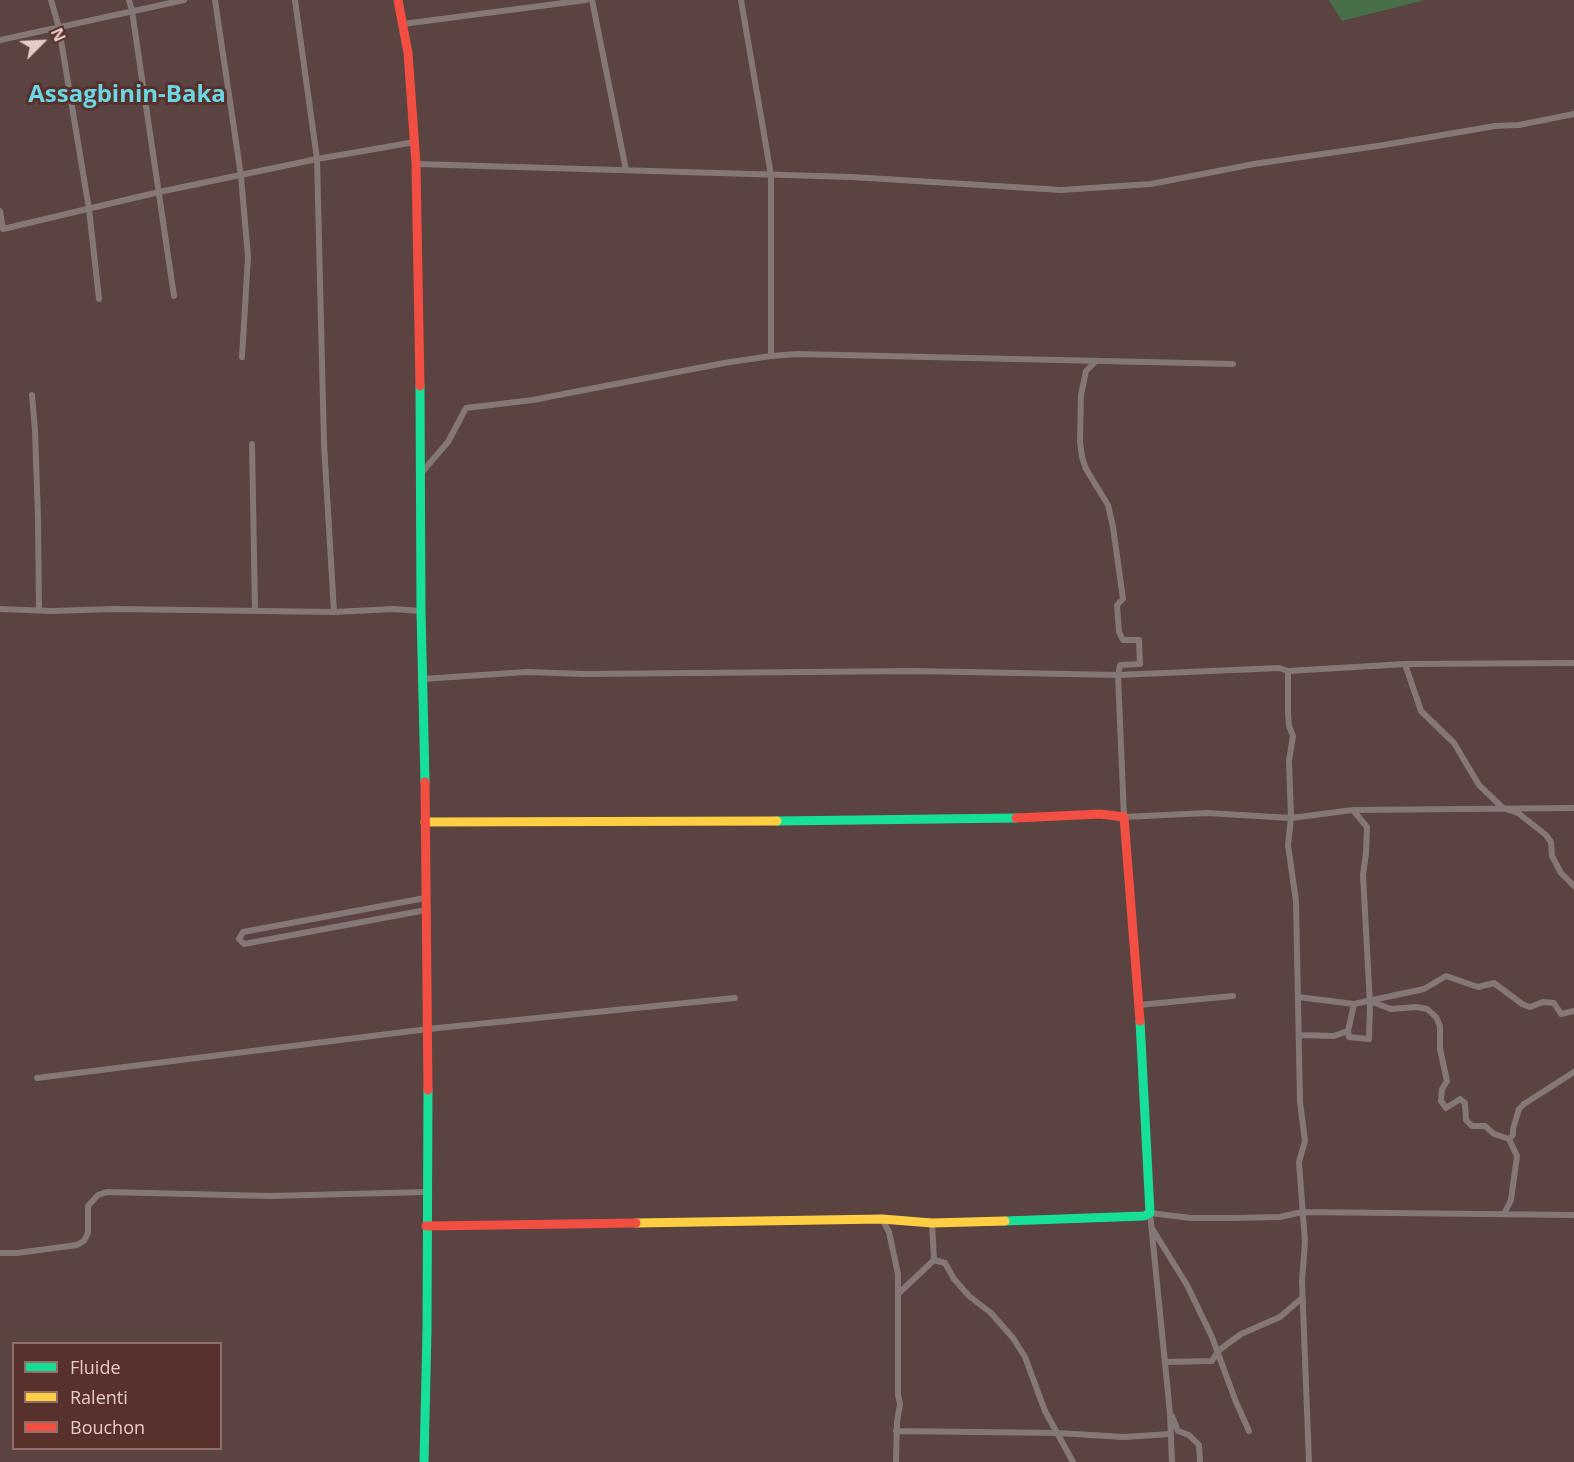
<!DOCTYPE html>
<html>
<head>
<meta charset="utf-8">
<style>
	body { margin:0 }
	#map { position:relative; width:1574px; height:1462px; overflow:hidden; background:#5a4340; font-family:"Open Sans",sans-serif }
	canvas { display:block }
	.legend { position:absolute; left:12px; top:1342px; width:210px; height:108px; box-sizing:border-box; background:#58302c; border:2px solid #906e6a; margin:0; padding:8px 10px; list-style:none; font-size:18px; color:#e5cbc7 }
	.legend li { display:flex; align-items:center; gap:12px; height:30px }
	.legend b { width:30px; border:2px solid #906e6a }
	.north { position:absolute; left:12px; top:12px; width:60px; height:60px; -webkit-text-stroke:4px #58302c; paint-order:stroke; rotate:66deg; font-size:16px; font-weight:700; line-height:24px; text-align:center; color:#e5cbc7 }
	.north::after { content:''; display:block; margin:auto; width:21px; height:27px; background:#e5cbc7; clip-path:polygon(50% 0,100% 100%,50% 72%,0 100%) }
</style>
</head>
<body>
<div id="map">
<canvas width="1574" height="1462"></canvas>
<ul class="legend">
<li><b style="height:8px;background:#16e098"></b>Fluide</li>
<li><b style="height:8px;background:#ffcf43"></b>Ralenti</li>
<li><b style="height:8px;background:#f24e42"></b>Bouchon</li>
</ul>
<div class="north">N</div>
</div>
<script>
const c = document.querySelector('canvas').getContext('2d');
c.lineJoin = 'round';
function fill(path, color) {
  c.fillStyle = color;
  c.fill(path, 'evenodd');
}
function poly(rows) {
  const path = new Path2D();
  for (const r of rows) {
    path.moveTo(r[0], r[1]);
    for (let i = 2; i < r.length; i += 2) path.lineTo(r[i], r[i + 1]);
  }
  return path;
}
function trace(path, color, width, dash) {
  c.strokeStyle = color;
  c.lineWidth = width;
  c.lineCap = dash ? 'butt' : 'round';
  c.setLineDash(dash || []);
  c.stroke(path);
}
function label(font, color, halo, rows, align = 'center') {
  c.font = font + ' "Open Sans",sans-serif';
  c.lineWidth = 6;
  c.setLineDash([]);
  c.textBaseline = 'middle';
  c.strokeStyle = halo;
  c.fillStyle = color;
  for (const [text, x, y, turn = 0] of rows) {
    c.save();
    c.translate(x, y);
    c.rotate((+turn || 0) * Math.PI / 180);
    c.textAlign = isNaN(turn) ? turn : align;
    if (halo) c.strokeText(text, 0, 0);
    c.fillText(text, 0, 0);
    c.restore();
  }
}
const green = poly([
	[1329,0,1425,0,1342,21]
]);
const street = poly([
	[51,0,59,28,89,209,99,299],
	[129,0,132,11,174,296],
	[215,0,241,176,248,257,242,357],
	[295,0,317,159,324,444,334,612],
	[592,0,626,170],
	[741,0,771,175,771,356],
	[403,24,586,0],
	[0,40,184,0],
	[416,164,852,177,1061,190,1151,184,1254,164,1384,145,1495,126,1519,125,1574,114],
	[0,211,3,229,159,192,317,159,415,142],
	[1096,361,1086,371,1081,395,1080,442,1082,457,1086,469,1108,505,1113,527,1123,599,1117,605,1119,632,1123,640,1139,640,1140,664,1120,665,1118,675,1124,817,1207,813,1291,818,1353,810,1574,808],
	[32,395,35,430,38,518,39,609],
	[252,444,255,610],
	[423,471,448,442,466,408,533,400,724,363,771,356,797,354,1233,364],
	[0,609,51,611,115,609,334,612,393,609,421,611],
	[1405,664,1421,711,1454,743,1479,785,1503,808,1518,813,1546,835,1551,842,1552,856,1561,873,1574,886],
	[1288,671,1405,664,1574,663],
	[422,679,527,672,584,674,916,671,1118,675,1279,668,1288,671,1288,713,1289,726,1293,736,1289,761,1291,818,1288,845,1296,901,1300,1102,1305,1141,1299,1162,1305,1242,1302,1281,1309,1462],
	[425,898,243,932,239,939,244,944,426,910],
	[1298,997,1354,1004,1424,989,1446,976,1478,987,1494,983,1522,1004,1530,1007,1543,1002,1554,1003,1561,1014,1574,1011],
	[1370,1001,1391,1009,1416,1007,1427,1009,1436,1017,1440,1026,1440,1049,1447,1081,1442,1089,1441,1101,1446,1108,1460,1099,1465,1103,1466,1120,1472,1126,1485,1126,1494,1134,1509,1139,1517,1156,1511,1200,1504,1214],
	[1139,1005,1233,996],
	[1348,1031,1354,1004],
	[1299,1035,1334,1036,1348,1031,1349,1037,1369,1039,1370,1004,1363,875,1366,853,1367,827,1353,810],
	[37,1078,428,1029,735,998],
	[1509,1139,1513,1135,1513,1129,1519,1109,1524,1104,1574,1072],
	[882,1219,889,1232,898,1274,898,1395,900,1404,897,1422,896,1462],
	[932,1223,934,1260,945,1263,954,1279,969,1296,991,1313,1013,1338,1025,1357,1045,1411,1073,1462],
	[1153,1230,1187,1285,1212,1337,1236,1402,1249,1431],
	[0,1253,17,1253,77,1245,84,1241,88,1233,88,1206,98,1195,107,1192,270,1196,426,1192],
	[898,1294,934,1260],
	[1165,1362,1212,1361,1218,1351,1241,1334,1280,1317,1302,1298],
	[1172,1416,1178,1431,1189,1435,1199,1445,1200,1462],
	[896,1431,1058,1433,1124,1437,1171,1434],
	[1172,1462,1170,1413,1150,1213,1191,1218,1234,1218,1280,1217,1302,1212,1574,1215]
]);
const fast = poly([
	[420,386,421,611,425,782],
	[777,821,1016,818],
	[1005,1221,1144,1216,1150,1213,1140,1021],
	[424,1462,427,1330,428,1090]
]);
const slow = poly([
	[425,822,777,821],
	[636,1223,882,1219,932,1223,1005,1221]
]);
const jam = poly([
	[398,0,408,53,416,164,420,386],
	[425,782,428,1090],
	[1016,818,1100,814,1124,817,1140,1021],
	[426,1226,636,1223]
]);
const quarterNames = [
	["Assagbinin-Baka",127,95]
];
fill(green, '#486f49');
trace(street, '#857775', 6);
trace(fast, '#16e098', 9);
trace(slow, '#ffcf43', 9);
trace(jam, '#f24e42', 9);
label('bold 24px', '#6bd6e4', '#58302c', quarterNames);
</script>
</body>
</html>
